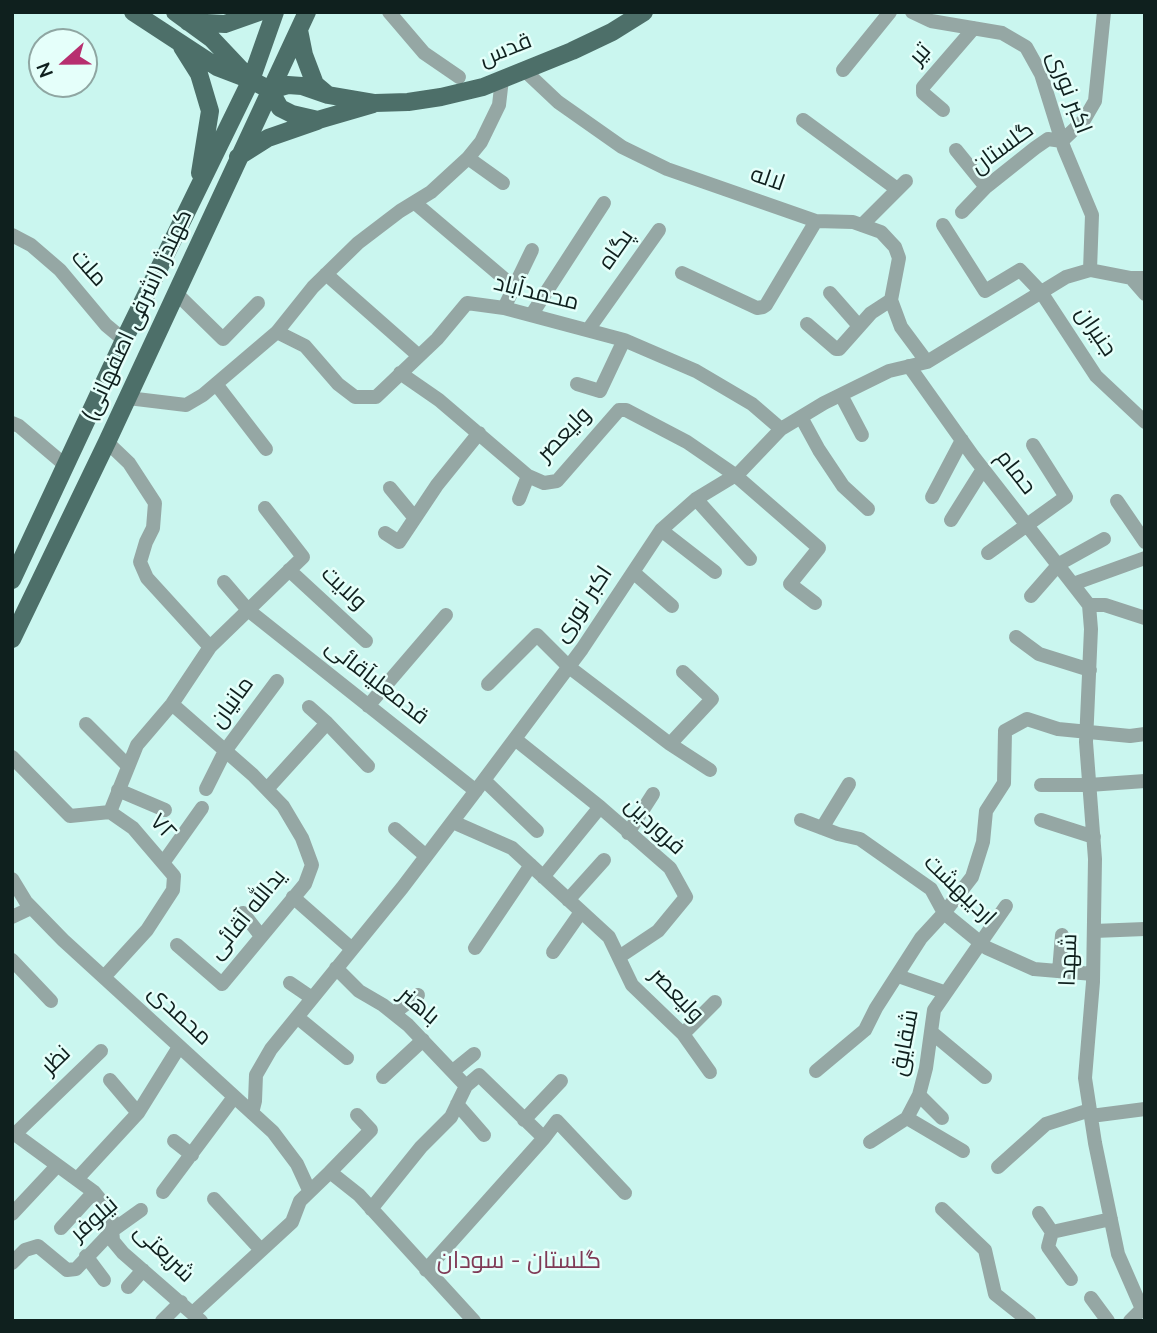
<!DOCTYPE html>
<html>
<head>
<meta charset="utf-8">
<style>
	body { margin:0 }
	#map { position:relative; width:1157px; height:1333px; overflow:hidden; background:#caf6ef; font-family:"Nunito Sans",sans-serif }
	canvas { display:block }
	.frame { position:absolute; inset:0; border:14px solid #0f201e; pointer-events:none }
	.north { position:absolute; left:28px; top:28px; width:70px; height:70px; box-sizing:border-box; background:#e5fffa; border:2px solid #8fa6a2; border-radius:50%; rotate:249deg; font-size:19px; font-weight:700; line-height:28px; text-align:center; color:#0f201e }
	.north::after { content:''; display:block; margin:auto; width:24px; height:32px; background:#b72f6f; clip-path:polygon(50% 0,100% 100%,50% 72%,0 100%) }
</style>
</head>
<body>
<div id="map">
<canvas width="1157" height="1333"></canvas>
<div class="frame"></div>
<div class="north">N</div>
</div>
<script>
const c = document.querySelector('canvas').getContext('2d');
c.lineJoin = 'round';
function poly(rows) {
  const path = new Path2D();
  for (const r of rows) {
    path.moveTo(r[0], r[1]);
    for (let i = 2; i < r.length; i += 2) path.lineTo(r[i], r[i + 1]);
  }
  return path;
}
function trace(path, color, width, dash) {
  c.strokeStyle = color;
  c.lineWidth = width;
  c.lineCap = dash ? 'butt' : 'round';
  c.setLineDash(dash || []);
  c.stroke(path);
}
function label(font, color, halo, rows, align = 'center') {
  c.font = font + ' "Nunito Sans",Cairo,sans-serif';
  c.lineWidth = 5;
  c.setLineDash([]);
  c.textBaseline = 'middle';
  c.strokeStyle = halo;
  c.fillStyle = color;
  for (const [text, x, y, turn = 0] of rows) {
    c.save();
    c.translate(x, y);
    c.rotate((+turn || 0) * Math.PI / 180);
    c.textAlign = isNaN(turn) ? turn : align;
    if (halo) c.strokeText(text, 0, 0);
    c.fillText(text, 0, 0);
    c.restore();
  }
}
const minor = poly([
	[389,12,424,53,459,77],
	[912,12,931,21,1002,33,1026,47,1041,74,1064,148,1092,215,1090,270],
	[524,70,558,102,622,147,667,169,816,221,853,222,881,232,895,247,899,258,891,300,901,327,927,362],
	[843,70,890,12],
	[943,110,923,93,923,87,974,28],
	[803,120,897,189],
	[956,150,986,187],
	[468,158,503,183],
	[415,203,514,287],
	[962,212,986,187,1035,148,1048,139,1062,141,1084,120,1095,101,1104,12],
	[863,224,906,181],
	[943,225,985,291,1020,270,1041,292,1096,376,1145,422],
	[12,235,31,245,60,270,106,325,124,340],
	[682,273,757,308,763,307,766,305,816,221],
	[326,274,419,356],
	[1131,278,1145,294],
	[176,293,223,339,258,303],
	[830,293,859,326],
	[504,308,532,250],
	[532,314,604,203],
	[807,324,836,349,839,349,871,313,891,300],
	[588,330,659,230],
	[277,332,305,346,338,384,355,397,376,397,437,339,467,303,504,308,624,340,696,371,752,404,781,429],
	[909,366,973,456,1089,605,1091,629,1086,742,1095,859,1093,982,1085,1078,1095,1143,1118,1254,1142,1309],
	[400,373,439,400,528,476,544,483,557,481,619,410,626,410,687,442,735,475,819,548,790,584,815,603],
	[216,384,266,449],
	[577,384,600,391,624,340],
	[841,395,862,435],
	[128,398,186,405,203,395,277,332,313,287,358,243,400,211,431,192,468,158,481,142,499,105,502,79],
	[801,417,819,450,843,486,868,509],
	[12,423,19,426,65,465],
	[107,442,129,463,155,503,153,528,146,542,140,562,147,578,210,647],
	[390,488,414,517],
	[932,497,962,440],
	[519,499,528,476],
	[696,499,750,559],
	[1117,501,1145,542],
	[951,520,983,469],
	[661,530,715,572],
	[385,533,399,542,437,485,479,433],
	[988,553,1066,497,1033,445],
	[289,570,366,641],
	[633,572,672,606],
	[224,582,248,610,476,791],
	[1073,584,1145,558],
	[1031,596,1059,564,1104,539],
	[1089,605,1105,605,1145,618],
	[1016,637,1039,654,1090,670],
	[488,684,537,635,569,667,670,744,710,770],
	[172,704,253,775,283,806,302,838,312,865,305,884,222,984,177,945],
	[368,706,446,615],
	[309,707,327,723,368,766],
	[86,724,128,766],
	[515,739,600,807,670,868,686,897,658,931,619,957],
	[670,744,712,699,683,672],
	[12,757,70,816,110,812,133,828,174,876,173,890,147,930,104,977],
	[484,780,537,831],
	[1041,785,1089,785,1145,781],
	[206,789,225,751,277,681],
	[267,789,327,723],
	[118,790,165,810],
	[110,812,137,745,172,704,210,647,303,557,265,508],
	[801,820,838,834,860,839,931,889,944,913,987,948,1034,969,1093,974],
	[1041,820,1094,837],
	[453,822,512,848,609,937,632,985,683,1034,710,1072],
	[822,828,849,784],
	[395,829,426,856],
	[628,833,653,794],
	[163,863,202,808],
	[543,877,600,807],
	[12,879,26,902,63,940,273,1132,297,1164,309,1190],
	[293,897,352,949],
	[568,900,604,860],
	[243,913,261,936],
	[12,917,31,908],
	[1094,931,1145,929],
	[475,948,531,865],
	[553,952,581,912],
	[12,960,51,1001],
	[336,968,359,991,383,1005,408,1025,466,1086],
	[1059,971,1062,935],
	[898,976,944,992],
	[290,983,312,998],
	[394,1013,418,995],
	[297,1017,347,1058],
	[931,1032,985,1077],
	[683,1034,715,1002],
	[453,1071,474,1054],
	[816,1071,865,1030,876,1008,921,938,944,913,972,877,983,842,986,811,1004,783,1005,731,1027,719,1058,729,1130,736,1145,734],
	[383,1077,423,1040],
	[110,1080,138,1113],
	[919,1095,942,1118],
	[457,1104,484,1135],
	[252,1113,255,1101,256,1075,271,1049,402,888,484,780,582,649,661,530,696,499,739,473,781,429,824,403,889,371,927,362,1066,277,1090,270,1131,278,1145,278],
	[1091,1116,1145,1109],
	[907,1118,963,1151],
	[524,1120,561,1081],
	[12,1132,94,1192,111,1213,113,1241,123,1253,201,1321],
	[15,1134,101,1051],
	[544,1138,557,1121,625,1193],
	[174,1141,192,1155],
	[870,1142,907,1118,919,1095,926,1068,934,1010,1006,906],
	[998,1167,1046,1124,1090,1110],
	[330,1172,371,1130,357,1115],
	[77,1179,138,1113,179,1047],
	[163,1192,234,1097],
	[214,1199,261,1250],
	[371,1209,421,1147,451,1117,466,1086,479,1075,544,1138,426,1270],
	[942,1209,985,1250,995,1294,1029,1321],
	[1039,1213,1052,1232],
	[12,1214,56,1167],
	[61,1228,94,1192],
	[86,1256,104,1280],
	[12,1263,25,1250,38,1246,67,1270,76,1269,113,1230,141,1210],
	[1071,1279,1048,1247,1052,1232,1111,1219],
	[128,1287,143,1270],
	[1091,1298,1108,1321],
	[193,1313,292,1222,300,1201,330,1172,359,1195,474,1321],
	[162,1321,181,1302],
	[1130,1321,1145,1306]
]);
const major = poly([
	[133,12,217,67,251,80,270,90,280,108,292,114,318,120,373,104],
	[175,12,212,39,246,75],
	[188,22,225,24,259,12],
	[299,30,304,55,315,84,328,95],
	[182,47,199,74,210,111,200,173],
	[270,90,288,85,302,86,328,95,375,103,408,102,441,97,483,87,572,51,612,32,644,12],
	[238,157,268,138,317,121],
	[12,580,124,340,251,80,275,12],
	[12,639,107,442,307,12]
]);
const streetNames = [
	["قدس",506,51,-22],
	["تیر",921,55,-49],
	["اکبر نوری",1068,93,69],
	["گلستان",1003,149,-36],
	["لاله",767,180,19],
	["پگاه",617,250,-55],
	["ملت",88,269,48],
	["محمدآباد",536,294,14],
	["کهندژ (اشرفی اصفهانی)",138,316,-65],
	["جنیران",1095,332,56],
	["ولیعصر",565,435,-46],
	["حمام",1015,473,52],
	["ولایت",343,589,43],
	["اکبر نوری",584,605,-56],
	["قدمعلیآقائی",376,683,38],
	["مانیان",233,703,-54],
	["فروردین",654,827,43],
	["۷۲",162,828,47],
	["اردیبهشت",959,891,44],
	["یدالله آقائی",248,915,-51],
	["شهدا",1070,960,-88],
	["ولیعصر",676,996,46],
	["باهنر",418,1007,40],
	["محمدی",179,1016,43],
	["شقایق",906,1043,-79],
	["نظر",57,1061,-44],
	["نیلوفر",95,1220,-41],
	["شریعتی",163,1254,44]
];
const neighbourhoodNames = [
	["گلستان - سودان",519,1262]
];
trace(minor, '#95a7a4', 14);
trace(major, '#4d6f69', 18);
label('23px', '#0f201e', '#e5fffa', streetNames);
label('24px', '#7f3a56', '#e5fffa', neighbourhoodNames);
</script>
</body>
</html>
